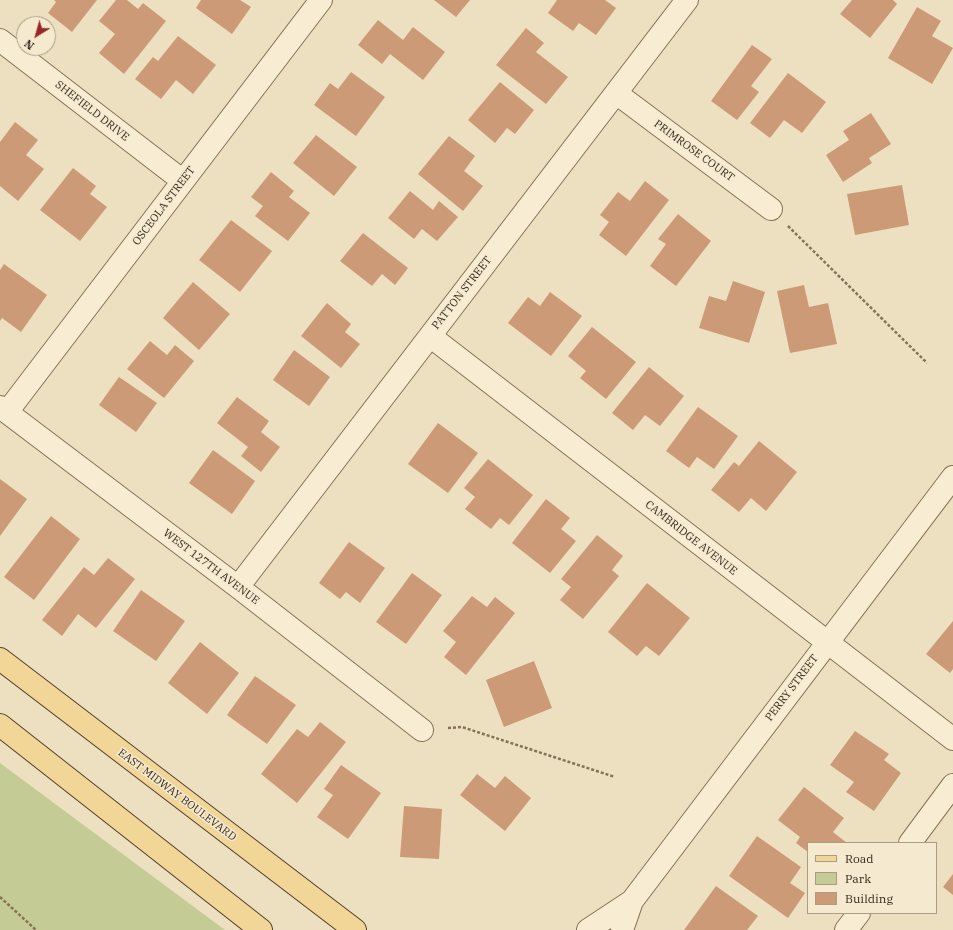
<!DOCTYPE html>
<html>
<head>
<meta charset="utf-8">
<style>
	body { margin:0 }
	#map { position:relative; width:953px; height:930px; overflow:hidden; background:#ede0c0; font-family:"IBM Plex Serif",serif }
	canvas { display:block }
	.legend { position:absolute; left:807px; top:842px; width:130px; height:72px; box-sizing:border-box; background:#f5eacf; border:1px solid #a99d87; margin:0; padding:5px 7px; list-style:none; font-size:12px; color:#36291c }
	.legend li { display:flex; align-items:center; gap:8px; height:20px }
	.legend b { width:20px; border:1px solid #a99d87 }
	.north { position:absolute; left:16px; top:16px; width:40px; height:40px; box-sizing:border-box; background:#f5eacf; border:1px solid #a99d87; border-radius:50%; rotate:217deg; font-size:11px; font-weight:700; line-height:16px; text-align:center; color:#36291c }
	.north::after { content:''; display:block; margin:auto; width:14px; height:18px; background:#952828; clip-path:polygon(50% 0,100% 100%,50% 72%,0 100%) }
</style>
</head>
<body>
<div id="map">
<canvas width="953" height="930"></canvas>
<ul class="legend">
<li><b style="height:5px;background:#f1d697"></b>Road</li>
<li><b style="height:11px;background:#c4cb94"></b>Park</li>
<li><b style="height:11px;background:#cc9a76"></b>Building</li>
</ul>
<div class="north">N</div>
</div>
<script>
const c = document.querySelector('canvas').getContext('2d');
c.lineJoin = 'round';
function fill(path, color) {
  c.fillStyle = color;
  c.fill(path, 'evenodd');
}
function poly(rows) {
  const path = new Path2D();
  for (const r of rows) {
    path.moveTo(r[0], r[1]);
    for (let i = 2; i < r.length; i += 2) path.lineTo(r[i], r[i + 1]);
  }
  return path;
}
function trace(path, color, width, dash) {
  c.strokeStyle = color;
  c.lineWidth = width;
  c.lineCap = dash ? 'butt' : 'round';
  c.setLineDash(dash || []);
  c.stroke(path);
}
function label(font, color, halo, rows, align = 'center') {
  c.font = font + ' "IBM Plex Serif",serif';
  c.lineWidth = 3;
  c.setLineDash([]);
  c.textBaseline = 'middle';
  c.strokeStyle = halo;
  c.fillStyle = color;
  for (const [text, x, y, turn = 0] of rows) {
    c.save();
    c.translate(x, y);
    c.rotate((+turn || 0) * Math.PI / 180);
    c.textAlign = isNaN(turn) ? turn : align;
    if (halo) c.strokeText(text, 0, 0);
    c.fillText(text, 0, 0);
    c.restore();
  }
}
const green = poly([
	[0,763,225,930,0,930]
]);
const building = poly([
	[54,0,97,0,72,32,48,13,56,2],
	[116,0,127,0,138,9,143,3,166,21,124,74,99,53,115,34,99,21],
	[201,0,240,0,251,7,232,34,196,8],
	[434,0,470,0,456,17],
	[557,0,605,0,616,8,596,35,579,23,573,31,548,13],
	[852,0,893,0,897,4,870,38,840,14],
	[917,7,941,21,932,36,953,48,932,84,888,58],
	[378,20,403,40,413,27,445,52,423,80,390,54,382,64,358,45],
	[526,28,544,43,536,52,568,77,546,104,496,65],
	[178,36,216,65,193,94,176,80,161,99,135,79,153,57,158,61],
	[752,45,772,59,751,86,759,92,737,120,711,101],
	[351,72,385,97,356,136,314,105,330,83,338,89],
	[788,73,826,102,802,133,784,120,770,138,750,123],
	[500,82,534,110,515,134,507,128,495,143,468,120],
	[871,113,891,144,869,158,872,163,843,182,826,155,849,140,843,131],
	[15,122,38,140,26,155,44,169,18,201,0,186,0,142],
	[316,135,357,167,334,196,293,163],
	[449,136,475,156,464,171,483,186,463,211,418,174],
	[73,168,96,186,90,194,107,207,80,241,40,210],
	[271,172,294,191,289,197,310,213,288,241,255,216,263,206,251,197],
	[645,181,669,200,626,256,599,235,609,222,600,215,618,192,630,201],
	[902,185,909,225,855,235,847,194],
	[410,191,433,210,439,201,458,217,437,241,422,229,414,239,388,218],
	[678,214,711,241,676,286,650,266,666,244,658,239],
	[231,220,272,251,240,292,199,260],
	[363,233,408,268,395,285,382,274,372,286,340,261],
	[4,264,47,295,21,332,2,318,0,321,0,270],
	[733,281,765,292,749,343,699,328,709,296,726,301],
	[193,282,230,314,199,350,163,318],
	[804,285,809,307,828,303,837,344,790,353,777,291],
	[550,292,582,316,551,356,508,323,528,297,540,306],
	[327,303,351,324,345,332,360,344,341,368,301,336],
	[592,327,636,362,606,399,580,378,586,371,568,356],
	[150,341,167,355,175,345,194,361,164,398,127,369],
	[294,350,330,377,309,406,273,380],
	[649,367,684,396,660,426,645,415,633,430,612,413],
	[119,377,157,403,136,432,99,405],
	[237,397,269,421,261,432,280,447,261,472,241,456,248,447,217,423],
	[698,407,738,436,714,469,697,457,689,468,666,451],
	[438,423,478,453,448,493,408,464],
	[759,441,797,472,766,511,751,498,739,512,711,490,734,462,739,466],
	[213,450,255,481,232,514,189,483],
	[488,459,533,495,509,525,500,518,491,529,465,509,475,497,464,488],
	[0,479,27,499,0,536],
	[546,499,570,518,561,529,576,541,550,573,512,543],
	[51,516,80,539,34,600,4,577],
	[597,535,623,556,612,570,619,576,583,619,560,600,571,587,561,579],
	[349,542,385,568,360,603,346,592,340,599,319,583],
	[108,558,135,579,96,628,78,614,62,636,42,620,84,567,94,575],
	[412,573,442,595,406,644,376,622],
	[647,583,690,618,659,656,646,646,637,656,608,632],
	[141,590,185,621,156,661,113,631],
	[472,596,487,607,495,597,515,613,466,675,444,657,456,642,443,631],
	[953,621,953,669,950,673,926,654],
	[200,642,239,673,207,714,168,683],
	[534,661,552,708,504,727,486,680],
	[255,676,296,705,267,744,227,715],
	[320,722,346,742,297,803,261,774,297,729,308,737],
	[855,731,889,754,884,760,901,773,874,811,846,792,854,782,830,765],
	[341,765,381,793,348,839,317,817,333,795,324,789],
	[477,774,495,788,505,776,531,798,505,831,460,795],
	[804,787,844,818,833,832,847,843,808,843,808,852,796,843,800,837,778,820],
	[404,806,442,809,439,859,400,857],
	[757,836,801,867,790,883,805,893,788,918,729,876],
	[953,874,953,895,943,887],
	[716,886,758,916,747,930,684,930]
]);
const path = poly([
	[788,226,927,363],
	[448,728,462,727,615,777],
	[0,897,36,930]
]);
const minor = poly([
	[0,40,183,181],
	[616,93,771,209],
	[430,336,953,739],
	[0,407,238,587,422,730],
	[7,412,321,0],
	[238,587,687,0],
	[910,843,953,785],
	[588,930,632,901],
	[622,930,632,901,953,477],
	[846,930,859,913]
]);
const major = poly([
	[0,659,355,930],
	[0,725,261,930]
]);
const streetNames = [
	["SHEFIELD DRIVE",92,111,38],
	["PRIMROSE COURT",694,151,36],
	["OSCEOLA STREET",164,206,-53],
	["PATTON STREET",462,293,-52],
	["CAMBRIDGE AVENUE",691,538,38],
	["WEST 127TH AVENUE",211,567,37],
	["PERRY STREET",792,688,-53],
	["EAST MIDWAY BOULEVARD",177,795,37]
];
fill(green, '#c4cb94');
fill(building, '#cc9a76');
trace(minor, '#867158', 24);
trace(major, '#543f2d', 24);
trace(path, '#867158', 2.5, [3, 2]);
trace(minor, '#f8edd3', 22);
trace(major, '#f1d697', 22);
label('11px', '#36291c', '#f5eacf', streetNames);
</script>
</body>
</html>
